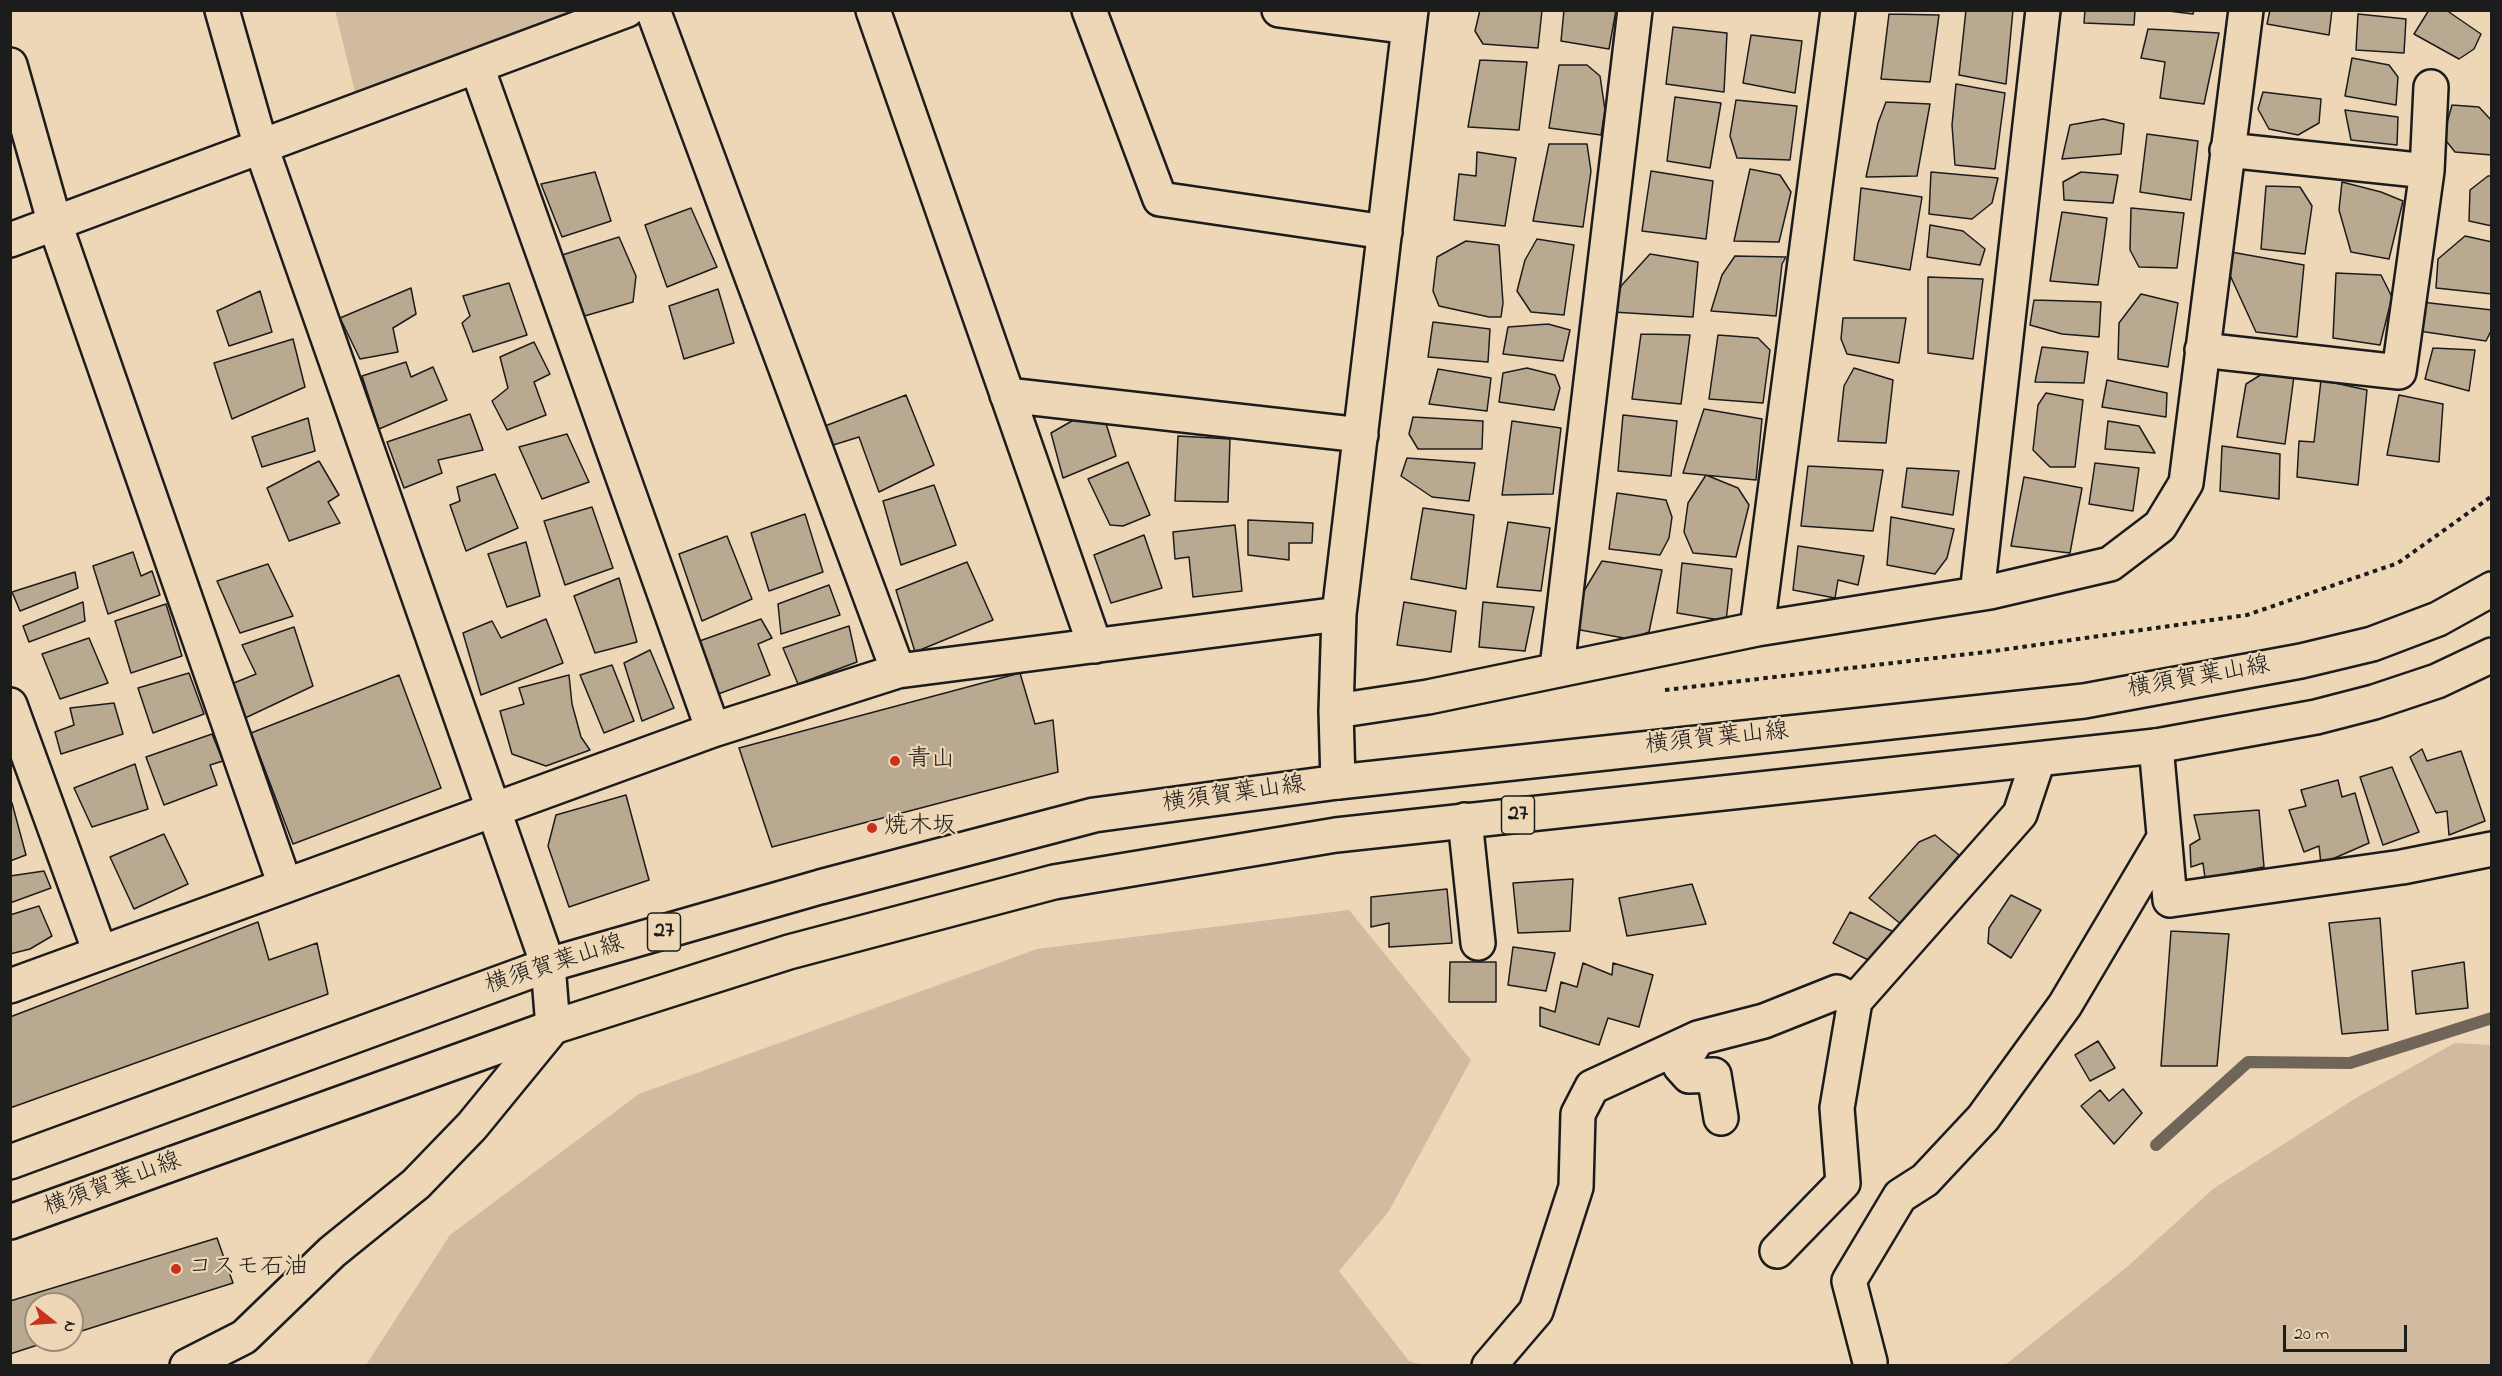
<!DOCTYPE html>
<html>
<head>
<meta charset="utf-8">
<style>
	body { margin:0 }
	#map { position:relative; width:2502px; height:1376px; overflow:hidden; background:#eed7b7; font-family:"Indie Flower",sans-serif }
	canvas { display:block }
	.frame { position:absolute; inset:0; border:12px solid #1c1c1c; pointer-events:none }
	.north { position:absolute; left:24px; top:1292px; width:60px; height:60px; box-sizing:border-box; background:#eed7b7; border:2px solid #9a8c79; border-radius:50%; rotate:107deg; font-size:16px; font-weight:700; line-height:24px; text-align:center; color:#1c1c1c }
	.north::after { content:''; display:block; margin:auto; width:21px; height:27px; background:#c8321e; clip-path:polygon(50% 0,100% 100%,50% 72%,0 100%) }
	.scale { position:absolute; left:2283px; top:1325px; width:124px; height:27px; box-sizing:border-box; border:3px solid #1c1c1c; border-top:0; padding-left:8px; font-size:18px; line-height:21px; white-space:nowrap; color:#1c1c1c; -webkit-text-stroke:4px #eed7b7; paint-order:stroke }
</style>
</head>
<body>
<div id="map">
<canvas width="2502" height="1376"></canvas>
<div class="frame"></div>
<div class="north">N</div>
<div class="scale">20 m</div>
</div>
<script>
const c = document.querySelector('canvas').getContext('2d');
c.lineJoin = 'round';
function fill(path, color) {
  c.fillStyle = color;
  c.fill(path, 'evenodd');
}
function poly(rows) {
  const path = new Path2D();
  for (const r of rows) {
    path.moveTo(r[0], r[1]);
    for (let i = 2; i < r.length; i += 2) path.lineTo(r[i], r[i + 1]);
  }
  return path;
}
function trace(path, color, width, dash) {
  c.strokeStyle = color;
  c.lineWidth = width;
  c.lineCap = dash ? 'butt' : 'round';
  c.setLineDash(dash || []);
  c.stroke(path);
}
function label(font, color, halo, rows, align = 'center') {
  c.font = font + ' "Indie Flower","Klee One",sans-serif';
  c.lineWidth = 4.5;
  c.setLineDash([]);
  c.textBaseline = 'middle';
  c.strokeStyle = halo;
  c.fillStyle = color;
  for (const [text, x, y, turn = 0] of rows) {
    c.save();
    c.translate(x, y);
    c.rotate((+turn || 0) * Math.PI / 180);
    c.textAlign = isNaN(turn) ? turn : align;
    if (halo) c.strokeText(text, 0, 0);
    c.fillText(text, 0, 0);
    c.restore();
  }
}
const green = poly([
	[335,10,599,11,356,96],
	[1349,910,1471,1060,1389,1211,1339,1271,1409,1361,1423,1365,366,1365,450,1235,639,1094,1037,949],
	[2455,1043,2491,1045,2491,1365,2005,1365,2128,1266,2213,1189,2356,1098]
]);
const stream = poly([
	[2156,1145,2248,1062,2350,1063,2492,1018]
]);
const building = poly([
	[1480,10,1542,10,1538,48,1483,44,1475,31,1480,10],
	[1564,10,1616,10,1609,49,1561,41,1564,10],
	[1966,10,2013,10,2006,84,1959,75,1966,10],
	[2085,10,2135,10,2134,25,2084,23,2085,10],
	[2160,10,2194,10,2193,14,2160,10],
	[2270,10,2332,10,2329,35,2267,24,2270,10],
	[2429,10,2446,10,2481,34,2474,49,2459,59,2414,34,2429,10],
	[1889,14,1939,15,1930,82,1881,79,1889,14],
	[2358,14,2406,19,2404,53,2356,50,2358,14],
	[1673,27,1727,33,1724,92,1666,84,1673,27],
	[2148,29,2219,33,2204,104,2160,98,2165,62,2141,58,2148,29],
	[1751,35,1802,41,1795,93,1743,83,1751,35],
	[2352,58,2389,65,2398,77,2396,105,2345,96,2352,58],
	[1480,60,1527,62,1519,130,1468,127,1480,60],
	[1559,65,1587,65,1600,76,1605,110,1601,135,1549,128,1559,65],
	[1956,84,2005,93,1995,169,1955,165,1952,125,1956,84],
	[2263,92,2321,99,2319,123,2298,135,2269,129,2258,109,2263,92],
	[1675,97,1721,103,1710,168,1667,161,1675,97],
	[1736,100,1797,106,1790,160,1737,158,1730,136,1736,100],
	[1886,102,1930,104,1917,176,1866,177,1878,123,1886,102],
	[2452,105,2479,107,2492,121,2492,155,2455,152,2443,137,2452,105],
	[2345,110,2398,117,2397,145,2351,140,2345,110],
	[2103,119,2124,124,2121,154,2062,159,2070,125,2103,119],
	[2147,134,2198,141,2191,200,2140,192,2147,134],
	[1549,144,1587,144,1591,171,1583,227,1533,221,1549,144],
	[1477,152,1516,158,1505,226,1454,220,1459,174,1476,176,1477,152],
	[1750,169,1780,175,1791,192,1779,242,1734,241,1750,169],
	[1651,171,1713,181,1706,239,1642,231,1651,171],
	[595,172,611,221,562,237,541,184,595,172],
	[1931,172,1998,178,1992,203,1972,219,1929,214,1931,172],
	[2081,172,2118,175,2113,203,2064,200,2063,182,2081,172],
	[2488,176,2492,176,2492,226,2469,221,2470,190,2488,176],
	[2342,182,2381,192,2403,201,2389,259,2351,252,2339,210,2342,182],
	[2266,186,2300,187,2312,206,2305,254,2261,249,2266,186],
	[1861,188,1922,197,1910,270,1854,260,1861,188],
	[691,208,717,267,667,287,645,225,691,208],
	[2131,208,2184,213,2177,268,2139,267,2130,250,2131,208],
	[2062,212,2107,218,2098,285,2050,281,2062,212],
	[1930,225,1963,231,1985,249,1980,265,1927,257,1930,225],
	[2465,236,2492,242,2492,294,2436,288,2438,259,2465,236],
	[619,237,636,276,633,302,581,317,559,256,619,237],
	[1537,239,1574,245,1564,315,1531,312,1517,291,1525,260,1537,239],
	[1466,241,1499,245,1503,303,1501,317,1489,317,1439,306,1433,291,1437,257,1466,241],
	[2231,252,2304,265,2297,337,2256,332,2229,273,2231,252],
	[1650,254,1698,262,1693,317,1613,312,1621,286,1650,254],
	[1735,256,1786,257,1782,264,1776,316,1711,311,1722,275,1735,256],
	[2336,273,2381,275,2392,297,2380,345,2333,338,2336,273],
	[1928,277,1983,279,1973,359,1928,353,1928,277],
	[509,283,527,335,473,352,462,323,470,316,463,296,509,283],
	[411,288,416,314,393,328,398,352,360,359,340,318,411,288],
	[718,289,734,343,684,359,669,306,718,289],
	[260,291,272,332,229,346,217,311,260,291],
	[2141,294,2178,303,2168,367,2118,359,2119,323,2141,294],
	[2034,300,2101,302,2099,337,2062,334,2030,325,2034,300],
	[2421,302,2492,310,2492,329,2486,341,2419,331,2421,302],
	[1843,318,1906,318,1899,363,1847,354,1841,339,1843,318],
	[1433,322,1490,329,1488,362,1428,357,1433,322],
	[1548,324,1570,330,1563,361,1503,354,1508,327,1548,324],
	[1641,334,1690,335,1681,404,1632,399,1641,334],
	[1718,335,1758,338,1770,350,1763,403,1709,399,1718,335],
	[293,339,305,387,232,419,214,363,293,339],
	[534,342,550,374,534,382,546,415,507,430,492,401,508,388,500,357,534,342],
	[2042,347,2088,352,2084,383,2035,382,2042,347],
	[2433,348,2475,350,2469,391,2425,379,2433,348],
	[406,362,411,377,433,367,447,400,379,429,362,376,406,362],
	[1527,368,1555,375,1560,388,1554,410,1499,402,1503,373,1527,368],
	[1854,368,1893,380,1886,443,1838,441,1844,386,1854,368],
	[1438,369,1491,378,1487,411,1429,404,1438,369],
	[2270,369,2294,376,2285,444,2237,437,2246,384,2270,369],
	[2107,380,2167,393,2166,417,2102,407,2107,380],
	[2321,380,2367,390,2358,485,2297,477,2299,441,2314,442,2321,380],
	[2046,393,2083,400,2075,467,2050,467,2033,450,2038,405,2046,393],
	[906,395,934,465,879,492,859,437,830,446,825,426,906,395],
	[2399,395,2443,404,2439,462,2387,455,2399,395],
	[1704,409,1762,419,1756,480,1683,473,1704,409],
	[470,414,483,450,438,460,442,473,404,488,387,442,470,414],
	[1084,414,1091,421,1104,417,1116,456,1063,478,1051,433,1084,414],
	[1623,415,1677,421,1671,476,1618,471,1623,415],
	[1413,417,1483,421,1482,449,1418,449,1409,434,1413,417],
	[308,418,315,451,262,467,252,437,308,418],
	[1512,421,1561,428,1553,494,1502,495,1512,421],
	[2108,421,2139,426,2155,453,2105,449,2108,421],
	[567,434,589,482,542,499,519,447,567,434],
	[1178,436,1230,439,1228,502,1175,501,1178,436],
	[2222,446,2280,454,2279,499,2220,491,2222,446],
	[1407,458,1475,463,1469,501,1432,497,1401,476,1407,458],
	[319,461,339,495,328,502,340,523,289,541,267,488,319,461],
	[1128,462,1150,515,1123,526,1110,525,1088,479,1128,462],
	[2095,463,2139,468,2133,511,2089,504,2095,463],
	[1808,466,1883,470,1873,531,1801,526,1808,466],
	[1907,468,1959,471,1953,515,1902,507,1907,468],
	[495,474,518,528,466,551,450,505,460,501,457,487,495,474],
	[1706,475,1738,488,1749,505,1736,557,1693,553,1684,532,1688,503,1706,475],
	[2024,477,2082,488,2070,553,2011,546,2024,477],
	[934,485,956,545,901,565,883,501,934,485],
	[1617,493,1666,500,1672,517,1669,538,1660,555,1609,549,1617,493],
	[592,507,613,568,565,585,544,521,592,507],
	[1423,508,1474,515,1466,589,1411,579,1423,508],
	[805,514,823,572,769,591,751,533,805,514],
	[1891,517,1954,529,1947,558,1935,574,1887,565,1891,517],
	[1248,520,1313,523,1312,543,1289,543,1289,560,1248,555,1248,520],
	[1508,522,1550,528,1541,591,1497,587,1508,522],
	[1235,525,1242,591,1193,597,1189,557,1175,559,1173,532,1235,525],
	[1144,535,1162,588,1111,603,1094,555,1144,535],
	[727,536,752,599,702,621,679,554,727,536],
	[526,542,540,596,507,607,488,554,526,542],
	[1798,546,1864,556,1858,585,1838,580,1835,598,1793,590,1798,546],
	[133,552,141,576,152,571,160,595,108,614,93,566,133,552],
	[1602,561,1662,570,1649,632,1629,639,1575,629,1581,596,1602,561],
	[967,562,993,620,915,652,896,590,967,562],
	[1682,563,1732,569,1726,621,1677,613,1682,563],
	[268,564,293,616,240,633,217,581,268,564],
	[75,572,78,588,20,611,12,592,75,572],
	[619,578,637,642,595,653,574,596,619,578],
	[829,585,840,615,781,634,778,604,829,585],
	[83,602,85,621,29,642,23,626,83,602],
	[1404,602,1456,611,1451,652,1397,645,1404,602],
	[1483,602,1534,607,1525,651,1479,647,1483,602],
	[166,604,182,656,131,673,115,621,166,604],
	[546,619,563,663,481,695,463,633,492,621,501,638,546,619],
	[761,619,772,638,758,644,770,675,710,697,694,643,761,619],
	[849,626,857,662,798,684,783,648,849,626],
	[294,627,313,686,243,719,229,685,256,674,242,645,294,627],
	[89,638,108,683,60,699,42,654,89,638],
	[650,650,674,708,642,721,624,663,650,650],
	[612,665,634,721,604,733,580,675,612,665],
	[189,673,204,714,153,733,138,688,189,673],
	[1020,673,1035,724,1053,720,1058,772,772,847,739,748,1020,673],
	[399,675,441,788,293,844,251,733,399,675],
	[569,675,572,704,581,737,590,750,546,766,512,754,500,711,524,704,519,688,569,675],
	[114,703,123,734,61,754,55,732,74,725,70,708,114,703],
	[212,734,223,761,210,765,217,785,164,805,146,757,212,734],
	[2422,749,2427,761,2461,751,2485,821,2449,835,2447,811,2436,813,2410,757,2422,749],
	[135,764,148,809,92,827,74,788,135,764],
	[2392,767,2419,832,2383,845,2360,777,2392,767],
	[2338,780,2342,797,2355,793,2369,843,2321,864,2319,846,2304,852,2289,810,2306,806,2301,790,2338,780],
	[626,795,649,880,569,907,548,846,556,815,626,795],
	[12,803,26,855,10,861,10,804,12,803],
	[2259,810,2264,867,2205,878,2203,863,2191,867,2190,845,2200,839,2194,815,2259,810],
	[164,834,188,884,134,909,110,857,164,834],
	[1935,835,1959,855,1902,925,1869,898,1919,842,1935,835],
	[44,871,51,888,10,903,10,876,44,871],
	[1573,879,1570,931,1518,933,1513,883,1573,879],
	[1692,884,1706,924,1627,936,1619,898,1692,884],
	[1447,889,1452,943,1389,947,1389,923,1371,927,1371,897,1447,889],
	[2011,895,2041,910,2011,958,1988,943,1989,928,2011,895],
	[39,906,52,936,30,949,10,954,10,915,39,906],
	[1850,912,1894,932,1881,966,1833,943,1850,912],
	[2380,918,2388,1030,2342,1034,2329,923,2380,918],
	[258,922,269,960,317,943,328,994,10,1108,10,1017,258,922],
	[2171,931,2229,934,2217,1066,2161,1066,2171,931],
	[1513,947,1555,953,1546,991,1508,985,1513,947],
	[1450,962,1496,962,1496,1002,1449,1002,1450,962],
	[2464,962,2468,1008,2416,1014,2412,971,2464,962],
	[1583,963,1612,975,1613,963,1653,975,1639,1027,1608,1018,1599,1045,1540,1026,1540,1007,1555,1012,1561,982,1577,987,1583,963],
	[2098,1041,2115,1068,2090,1081,2075,1055,2098,1041],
	[2123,1089,2142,1113,2114,1144,2081,1106,2100,1090,2109,1101,2123,1089],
	[217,1238,233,1283,72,1334,72,1304,36,1304,36,1340,53,1340,10,1354,10,1301,217,1238]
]);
const path = poly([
	[1665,690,1994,651,2247,615,2398,563,2492,496]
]);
const street = poly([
	[653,10,898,671],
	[873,10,1095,646],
	[1089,10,1160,199,1385,232],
	[1279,10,1409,27],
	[10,65,55,224,285,885],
	[477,67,713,730],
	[2427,171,2431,87],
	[10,240,627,10],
	[2202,350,2399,372,2427,171,2227,150],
	[1007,395,1361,435],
	[1977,594,2043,10],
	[1757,629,1838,10],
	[1557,668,1635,10],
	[10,705,100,952],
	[1336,711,1428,697,1757,629,1990,592,2110,564,2160,526,2186,483,2246,10],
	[2156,746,2170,900,2402,867,2492,849],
	[1338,782,1336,711,1339,614,1411,10],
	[1465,820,1478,943],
	[10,986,713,730,898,671,1339,614],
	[1698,1038,1680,1066,1689,1076,1714,1075,1721,1118],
	[1777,1251,1843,1183,1837,1108,1855,1001],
	[1870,1362,1849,1281,1900,1196,1925,1180,1983,1118,2065,1005,2164,838],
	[187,1366,244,1337,332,1252,416,1184,472,1126,553,1027,548,965,261,147,222,10],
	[1489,1366,1536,1311,1576,1187,1578,1114,1592,1087,1698,1038,1764,1021,1837,992,1855,1001,2020,814,2038,760]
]);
const primary = poly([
	[10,1162,548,965,820,887,1094,815,1338,782,2084,701,2301,661,2372,644,2438,619,2492,589],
	[10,1222,553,1027,789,952,1054,882,1336,835,2156,746,2316,717,2374,702,2437,681,2492,655]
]);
const markers = [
	[895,761,6,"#c8321e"],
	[872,828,6,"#c8321e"],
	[176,1269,6,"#c8321e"]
];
const shields = [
	[1518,815,33],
	[664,932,33]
];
const shieldNames = [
	["27",1518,815],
	["27",664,932]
];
const streetNames = [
	["横須賀葉山線",2199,679,-10],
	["横須賀葉山線",1717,740,-6],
	["横須賀葉山線",1234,796,-8],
	["横須賀葉山線",555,966,-18],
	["横須賀葉山線",113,1186,-20]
];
const poiNames = [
	["青山",907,761],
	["焼木坂",884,828],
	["コスモ石油",188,1269]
];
fill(green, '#d0bba0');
trace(stream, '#6f6659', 12);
fill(building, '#baa991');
trace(building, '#1c1c1c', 1.5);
trace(street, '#1c1c1c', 38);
trace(primary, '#1c1c1c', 38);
trace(path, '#1c1c1c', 4, [4.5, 4.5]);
trace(street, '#eed7b7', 33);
trace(primary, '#eed7b7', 33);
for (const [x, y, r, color] of markers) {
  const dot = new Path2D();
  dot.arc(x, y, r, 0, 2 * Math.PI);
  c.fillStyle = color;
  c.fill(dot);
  trace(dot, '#eed7b7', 2);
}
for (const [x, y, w] of shields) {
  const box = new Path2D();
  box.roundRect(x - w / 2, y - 19, w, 38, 4.5);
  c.fillStyle = '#eed7b7';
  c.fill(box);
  trace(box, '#1c1c1c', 1.5);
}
label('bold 22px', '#1c1c1c', null, shieldNames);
label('24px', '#1c1c1c', '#eed7b7', streetNames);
label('24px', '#1c1c1c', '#eed7b7', poiNames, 'left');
</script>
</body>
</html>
